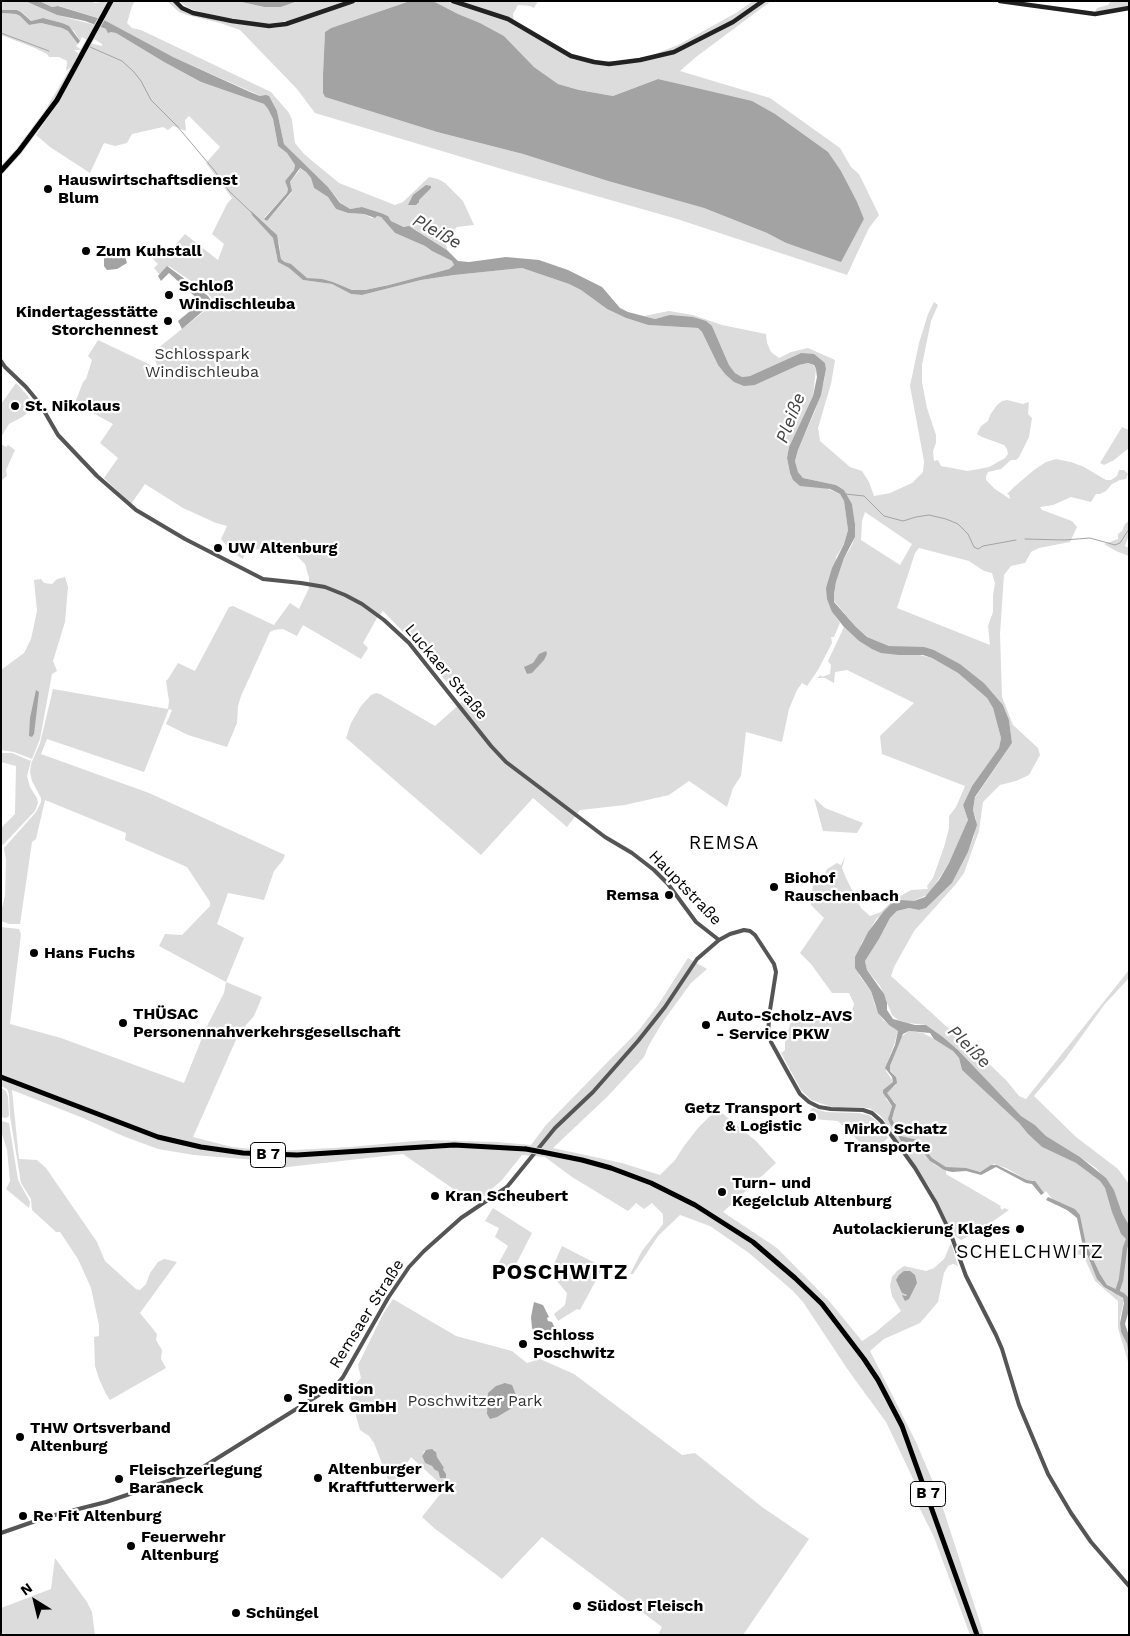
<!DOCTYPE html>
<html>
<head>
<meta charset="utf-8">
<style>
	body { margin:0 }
	#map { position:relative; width:1130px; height:1636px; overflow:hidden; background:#fff; font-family:"Work Sans",sans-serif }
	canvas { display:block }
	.frame { position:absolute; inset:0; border:2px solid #000; pointer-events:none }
	.north { position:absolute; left:10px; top:1576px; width:50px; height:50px; -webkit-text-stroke:4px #fff; paint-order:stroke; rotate:324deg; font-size:14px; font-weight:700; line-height:20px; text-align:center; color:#000 }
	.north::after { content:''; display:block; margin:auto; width:18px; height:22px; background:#000; clip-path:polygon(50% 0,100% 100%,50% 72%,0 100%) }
</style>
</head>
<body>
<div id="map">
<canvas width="1130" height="1636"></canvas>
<div class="frame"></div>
<div class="north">N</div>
</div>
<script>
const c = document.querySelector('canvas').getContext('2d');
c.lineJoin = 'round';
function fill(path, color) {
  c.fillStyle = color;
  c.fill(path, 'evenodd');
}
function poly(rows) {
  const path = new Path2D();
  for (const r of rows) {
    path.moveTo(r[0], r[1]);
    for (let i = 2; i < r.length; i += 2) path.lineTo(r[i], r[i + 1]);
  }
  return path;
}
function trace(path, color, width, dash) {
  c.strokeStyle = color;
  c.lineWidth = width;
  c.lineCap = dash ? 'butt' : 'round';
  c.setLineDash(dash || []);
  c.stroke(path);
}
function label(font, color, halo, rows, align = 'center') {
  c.font = font + ' "Work Sans",sans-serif';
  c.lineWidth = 4.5;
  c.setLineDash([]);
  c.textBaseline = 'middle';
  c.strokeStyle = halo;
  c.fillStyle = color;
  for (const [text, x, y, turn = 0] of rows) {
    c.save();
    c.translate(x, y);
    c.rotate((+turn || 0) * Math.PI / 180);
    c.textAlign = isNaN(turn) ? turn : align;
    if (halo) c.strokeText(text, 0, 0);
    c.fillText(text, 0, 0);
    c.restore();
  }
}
const green = poly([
	[1,1,25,1,57,15,95,25,87,40,82,37,80,41,74,31,62,23,43,18,31,21,22,12,17,10,1,10],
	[39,1,90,1,95,3,108,1,98,18,59,6,52,7],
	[114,1,135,1,132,6,127,23,132,28,141,30,271,92,289,113,292,120,295,143,304,154,339,183,395,205,403,202,429,177,438,179,445,183,463,201,474,225,457,227,449,235,446,244,447,250,413,228,405,227,391,221,388,216,381,213,362,207,350,209,343,206,328,187,284,144,277,111,263,97,155,49,104,20],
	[167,1,173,1,179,7,239,24,274,28,284,26,358,1,410,1,331,28,325,32,323,74,323,93,325,97,437,132,523,154,608,181,704,208,767,233,786,243,841,261,864,219,841,171,670,82,658,79,613,96,579,90,558,84,534,67,504,36,480,23,458,14,433,1,538,1,534,8,530,6,518,5,513,14,514,25,572,59,603,65,608,61,621,61,650,56,678,45,736,13,753,1,771,1,696,57,680,71,770,98,840,148,851,167,859,174,879,215,869,228,847,275,677,219,505,170,315,113,297,89,240,30,220,23,187,15,179,12],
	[179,1,237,1,264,7,281,7,298,1,346,1,288,21,267,24,240,21,200,12,188,8],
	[1111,1,1129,1,1129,6,1095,12,1097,8,1108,5],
	[1,13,16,14,20,16,29,25,41,23,62,28,68,31,72,36,78,44,76,46,82,50,74,50,79,54,53,103,49,107,47,107,71,67,66,71,67,61,59,57,49,57,47,54,35,48,1,35],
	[100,27,116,33,164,62,201,82,264,104,268,109,273,119,278,146,287,153,295,165,294,170,285,181,288,189,287,193,264,218,267,221,292,192,290,182,299,171,299,168,306,172,311,178,314,188,328,197,336,209,348,213,364,214,372,218,377,216,381,217,395,233,425,246,432,251,452,261,454,265,449,269,389,285,365,290,352,290,333,282,307,278,303,276,297,269,281,259,279,243,272,230,252,214,273,238,277,258,282,264,289,268,303,280,332,284,351,294,362,295,421,280,454,275,522,268,569,284,581,290,607,309,626,318,648,325,698,328,702,332,718,365,725,374,755,385,799,365,808,363,813,365,816,369,813,396,789,447,787,458,790,473,840,494,844,501,848,530,844,544,836,557,832,612,840,623,834,637,831,637,832,643,818,670,807,686,802,683,797,690,789,709,782,742,746,732,741,776,733,788,727,807,689,781,669,795,625,805,580,810,567,827,533,798,481,855,346,738,351,723,361,706,371,695,376,693,380,694,435,726,463,701,411,640,383,611,377,618,363,643,368,648,361,659,303,625,297,636,283,629,274,630,270,632,241,696,238,706,237,723,227,747,188,735,166,724,172,710,169,709,144,772,47,739,41,754,149,793,285,855,283,860,274,871,264,900,228,893,217,924,244,938,226,982,262,997,254,1016,239,1033,193,1137,232,1147,275,1151,350,1147,426,1140,498,1142,531,1145,546,1125,639,1030,658,1005,688,958,707,969,691,983,664,1020,649,1045,644,1057,634,1068,607,1097,553,1148,622,1163,660,1175,675,1160,684,1146,698,1128,717,1109,756,1141,776,1163,723,1212,777,1248,830,1302,862,1341,876,1332,901,1311,892,1296,890,1286,892,1277,897,1271,904,1266,926,1271,934,1268,944,1259,951,1243,958,1266,953,1264,948,1266,944,1273,938,1302,920,1323,884,1339,870,1351,916,1442,939,1496,984,1635,970,1635,934,1537,918,1505,915,1483,886,1422,848,1370,803,1302,793,1291,749,1253,710,1226,680,1215,658,1236,633,1274,630,1274,642,1251,663,1224,663,1214,652,1203,644,1209,636,1203,628,1211,572,1177,545,1157,522,1155,502,1180,475,1204,403,1154,279,1168,281,1164,281,1162,194,1155,158,1149,123,1136,83,1118,12,1090,19,1159,37,1160,46,1168,97,1242,105,1261,136,1289,140,1290,146,1284,150,1273,158,1262,164,1259,177,1262,140,1313,157,1334,156,1340,162,1350,161,1359,166,1368,110,1400,106,1394,99,1379,95,1366,94,1337,99,1336,99,1325,91,1288,78,1259,60,1232,56,1232,32,1210,31,1199,21,1183,10,1116,9,1094,7,1089,1,1086,1,927,19,929,21,934,10,1024,61,1038,184,1083,206,1028,224,993,226,982,159,946,165,934,182,935,210,906,210,902,187,867,125,840,126,833,45,800,36,839,32,842,20,924,9,924,1,921,1,912,5,896,6,859,4,848,36,812,41,802,41,798,32,781,30,772,31,764,40,743,53,689,168,709,169,701,166,681,168,679,178,663,195,671,229,607,233,606,274,625,290,603,299,609,309,588,309,578,305,564,294,553,267,548,246,551,243,559,232,552,221,539,227,526,216,523,183,508,145,484,131,504,104,478,118,458,100,443,113,424,75,403,83,382,86,379,92,360,88,356,98,340,159,369,154,358,157,349,213,304,213,300,207,292,169,266,160,275,154,268,158,264,150,256,154,252,163,259,185,234,218,260,224,244,212,234,227,204,232,198,206,163,220,147,189,116,185,120,186,131,173,126,168,130,163,127,132,134,127,143,115,146,104,143,90,173,50,147,36,135,62,97,90,43,102,46,102,44,94,39],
	[934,302,938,305,931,321,922,365,922,382,927,408,936,435,936,443,933,451,934,461,938,460,941,466,968,471,989,467,1005,458,1008,454,1007,449,1004,445,982,437,977,434,981,426,988,421,990,415,997,405,1002,401,1007,400,1023,404,1029,402,1028,414,1032,418,1029,437,1019,457,1016,460,1011,460,1001,469,988,472,986,477,986,480,995,489,1010,499,1009,495,1007,494,1014,487,1034,470,1046,462,1056,459,1071,462,1084,467,1106,480,1111,480,1117,476,1119,470,1124,470,1128,474,1126,479,1120,480,1112,484,1106,491,1100,494,1096,494,1091,502,1071,497,1053,505,1040,507,1042,510,1072,521,1077,527,1070,542,1039,548,1031,552,1025,563,1011,566,1004,575,1000,634,1002,697,1013,725,1038,748,1040,755,1029,775,1016,781,1000,785,983,802,979,831,964,873,956,884,914,931,894,967,891,976,947,1027,963,1039,1006,1080,1019,1096,1026,1099,1129,970,1129,978,1104,1005,1066,1058,1034,1096,1076,1137,1118,1169,1129,1184,1129,1225,1122,1213,1114,1190,1096,1168,1080,1157,1046,1136,1035,1125,1021,1116,958,1050,943,1037,926,1025,908,1023,898,1020,892,1015,880,986,867,970,865,961,879,939,890,918,897,911,909,908,919,910,926,908,952,883,968,852,974,836,976,819,973,810,975,798,1012,743,1009,720,1003,705,984,683,960,664,934,650,889,646,867,637,856,627,834,601,834,594,836,582,844,558,851,547,855,537,855,524,852,504,844,490,836,485,803,478,798,472,795,461,798,450,815,411,824,381,826,369,825,363,801,353,750,376,742,377,735,373,729,365,712,326,662,317,655,319,644,316,669,311,693,315,722,325,766,334,767,343,771,352,779,358,791,352,808,348,835,360,831,384,818,428,820,441,850,467,862,471,869,482,874,496,890,493,912,483,923,472,924,461,910,386,919,343,928,314],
	[865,512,912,544,900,565,861,540,862,521],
	[919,548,969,561,984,571,992,573,995,583,993,595,993,612,988,626,990,645,897,608,915,553],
	[16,383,27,395,32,403,31,404,32,407,24,416,9,424,1,437,1,404],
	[1122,427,1129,430,1129,448,1114,460,1104,465,1100,463],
	[1,444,6,447,8,445,15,450,6,470,7,476,1,481],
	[1129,521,1129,535,1125,546,1129,548,1129,556,1116,551,1104,544,1118,539,1118,534,1122,531,1125,524],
	[65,577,68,587,65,622,53,661,57,671,52,674,40,739,32,759,14,752,1,750,1,670,24,653,31,639,37,611,34,580,41,579,44,583,52,584,57,579],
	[844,627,859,641,932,658,958,673,987,698,993,708,1001,738,999,748,972,786,963,805,968,820,965,831,949,863,929,894,877,918,861,944,859,975,871,991,875,1006,883,1020,898,1031,894,1045,886,1066,886,1071,893,1081,892,1084,886,1088,886,1099,892,1106,889,1115,890,1124,898,1138,904,1142,914,1143,918,1145,925,1156,935,1165,946,1171,946,1174,1001,1206,1000,1208,1003,1210,1004,1208,1009,1210,979,1231,961,1240,955,1236,930,1188,881,1116,869,1108,832,1107,811,1100,801,1090,781,1053,785,1050,785,1040,795,1010,848,1023,854,1004,849,993,832,993,811,964,800,953,824,918,811,905,813,884,824,876,827,869,837,863,841,865,845,857,842,868,846,878,861,908,870,916,881,912,893,900,911,890,928,889,927,886,933,878,944,847,949,828,949,816,956,807,965,786,882,754,880,736,914,703,847,670,835,672,834,683,825,678,817,678,821,675,822,677,830,674,831,665,828,661],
	[1,753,12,753,31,761,27,776,30,787,37,798,38,803,35,811,3,845,1,843,1,828,15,814,16,766,1,762],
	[814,798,825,808,863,823,857,833,823,831],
	[909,1031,923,1033,940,1042,953,1051,959,1058,962,1070,1019,1123,1028,1134,1042,1147,1076,1163,1100,1181,1105,1188,1121,1234,1129,1242,1129,1300,1124,1293,1119,1291,1119,1289,1117,1288,1116,1290,1107,1285,1100,1274,1086,1244,1080,1215,1075,1209,1052,1199,1046,1191,1044,1193,1033,1180,1027,1180,1006,1168,994,1164,979,1172,946,1167,932,1158,918,1140,901,1136,892,1119,895,1110,895,1103,886,1093,896,1085,896,1077,889,1069,901,1037],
	[1,1088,6,1091,8,1097,9,1116,6,1118,1,1117],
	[812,1108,826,1112,858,1113,869,1115,879,1123,888,1138,871,1153,838,1121,812,1119,808,1114],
	[1,1121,9,1123,18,1180,30,1202,29,1208,6,1189,10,1181,7,1150,1,1131],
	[493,1208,532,1233,510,1276,497,1266,508,1246,495,1237,499,1228,485,1221],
	[562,1246,603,1267,580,1310,577,1309,558,1321,554,1314,565,1305,567,1293,550,1273],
	[1083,1247,1099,1282,1105,1288,1121,1297,1124,1300,1120,1318,1121,1332,1127,1344,1129,1365,1118,1328,1118,1301,1095,1281,1083,1255,1074,1254],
	[393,1299,456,1336,512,1351,527,1363,540,1359,574,1374,682,1455,695,1453,762,1507,809,1539,743,1635,658,1635,662,1627,542,1537,502,1579,434,1528,422,1517,445,1488,411,1457,391,1487,374,1443,369,1436,360,1430,349,1391,361,1378,358,1365,383,1314],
	[435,1450,437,1457,446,1474,439,1476,438,1471,432,1466,425,1463,422,1456,424,1451],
	[55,1558,87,1602,92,1612,95,1635,1,1635,1,1608,51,1589]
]);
const water = poly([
	[25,1,39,1,52,7,58,6,104,20,173,57,250,92,260,96,266,95,269,96,277,111,284,144,328,187,340,203,350,209,362,207,381,213,388,216,391,221,404,227,409,226,447,250,458,261,469,262,506,257,539,260,568,270,602,287,620,308,628,312,655,319,670,315,693,317,706,321,712,326,729,365,735,373,742,377,750,376,801,353,814,354,825,363,826,369,821,395,798,450,795,461,798,472,803,478,836,485,844,490,852,504,855,524,855,537,844,558,836,582,834,594,834,602,856,627,867,637,889,646,924,647,934,650,960,664,984,683,1003,705,1009,720,1012,743,975,797,973,810,977,825,968,852,952,883,926,908,919,910,909,908,897,911,890,918,879,939,865,961,867,970,884,994,887,1003,887,1010,893,1019,915,1025,926,1025,943,1037,958,1050,1021,1116,1035,1125,1046,1136,1080,1157,1106,1178,1114,1190,1122,1213,1129,1225,1129,1242,1121,1234,1112,1212,1105,1188,1100,1181,1076,1163,1042,1147,1028,1134,1019,1123,962,1070,959,1058,953,1051,934,1039,930,1033,909,1031,903,1034,890,1066,890,1071,896,1077,897,1083,887,1093,896,1105,892,1119,901,1136,918,1140,932,1158,946,1167,966,1168,980,1172,991,1165,997,1165,1027,1180,1035,1181,1044,1193,1041,1195,1032,1184,1026,1183,996,1167,981,1175,966,1171,952,1172,944,1170,930,1161,916,1144,901,1141,890,1124,888,1119,892,1106,883,1093,883,1090,893,1082,892,1077,885,1068,895,1045,898,1031,889,1025,878,1013,871,991,855,968,855,957,868,932,884,911,891,904,900,900,914,901,925,897,939,880,949,863,968,820,963,805,972,786,999,748,1001,738,993,708,987,698,958,673,932,658,923,655,899,655,881,653,872,649,859,641,844,627,832,612,827,599,826,588,832,568,844,544,848,530,844,501,840,494,830,489,800,486,793,480,790,473,787,458,789,447,813,396,817,377,816,369,814,365,808,363,799,365,755,385,744,386,734,382,725,374,718,365,702,332,698,328,648,325,626,318,607,309,581,290,569,284,522,268,454,275,421,280,362,295,351,294,332,284,303,280,289,268,278,262,273,238,252,215,251,211,277,235,281,259,285,262,291,264,307,278,322,279,333,282,352,290,365,290,389,285,449,269,454,265,452,261,432,251,425,246,395,233,381,217,377,216,375,218,364,214,348,213,336,209,328,197,314,188,311,178,306,172,300,168,290,182,292,191,267,221,264,219,287,193,288,189,285,181,294,170,295,165,287,153,278,146,273,119,268,109,264,104,201,82,164,62,116,33,111,32,108,33,106,29,85,21,57,15],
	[237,1,298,1,281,7,264,7],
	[410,1,433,1,458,14,480,23,504,36,534,67,558,84,579,90,613,96,658,79,752,101,775,114,828,152,841,171,857,202,864,219,841,262,786,243,767,233,704,208,608,181,523,154,437,132,325,97,323,93,323,74,325,32,331,28],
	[1,10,17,10,21,12,31,21,43,18,62,23,69,26,80,41,78,44,68,31,62,28,41,23,29,25,20,16,16,14,1,13],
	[426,185,431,186,431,188,419,200,419,202,416,205,408,205,413,195],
	[117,249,123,250,127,263,117,269,107,270,104,266,104,257],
	[167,266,208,296,212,302,211,304,182,329,178,321,201,302,169,273,161,281,158,276],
	[546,651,547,654,544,660,532,673,527,674,524,667,533,663,539,654],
	[36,690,39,692,34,734,32,737,29,736,30,718],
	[1048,1197,1075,1209,1080,1215,1086,1244,1100,1274,1107,1285,1124,1293,1128,1297,1129,1310,1125,1324,1129,1336,1129,1359,1127,1344,1121,1332,1120,1323,1124,1303,1123,1298,1104,1287,1097,1279,1082,1242,1077,1218,1067,1210,1046,1200],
	[904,1271,910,1271,915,1275,917,1283,909,1299,905,1301,902,1295,906,1296,907,1295,902,1293,896,1280,899,1275],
	[534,1302,543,1305,549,1317,547,1318,548,1321,552,1322,556,1330,555,1336,548,1341,541,1340,538,1338,532,1328,531,1317],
	[505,1383,512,1385,516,1395,516,1403,512,1408,497,1417,490,1419,487,1414,488,1393,496,1386],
	[426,1450,432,1449,436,1452,437,1457,444,1468,443,1469,446,1474,446,1478,440,1478,438,1471,435,1470,432,1466,425,1463,422,1456]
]);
const stream = poly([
	[1,33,49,51],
	[90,47,122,61,134,72,141,81,151,100,177,126,214,170,229,191,252,213],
	[845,494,864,496,884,516,903,521,916,517,929,515,946,519,958,524,968,534,974,547,978,549,983,546,1016,540],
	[1025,539,1064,540,1090,538,1115,545,1120,543,1129,529]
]);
const canal = poly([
	[1117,1292,1121,1280,1125,1248,1129,1237]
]);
const tertiary = poly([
	[1,361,5,367,26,387,40,404,58,435,97,476,136,510,185,539,263,579,301,583,325,587,345,595,362,604,384,620,409,643,491,746,506,762,605,837,632,853,654,870,668,884,696,922,719,940],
	[1,1533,47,1517,106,1502,186,1475,200,1469,338,1383,343,1377,388,1298,409,1267,424,1251,461,1218,507,1187,555,1128,593,1092,638,1041,665,1007,697,959,719,940,730,934,744,930,750,931,755,935,774,964,776,972,770,1010,768,1031,771,1042,787,1071,800,1094,809,1102,819,1107,831,1109,863,1110,872,1113,881,1121,915,1168,936,1203,950,1232,966,1276,996,1335,1002,1349,1019,1405,1048,1474,1071,1513,1091,1542,1129,1586]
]);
const secondary = poly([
	[175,1,182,8,193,13,232,21,269,26,286,24,353,1],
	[453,1,508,19,571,56,594,62,609,64,640,60,674,52,733,22,763,1],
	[1000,1,1095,14,1129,8]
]);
const primary = poly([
	[1,171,19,151,57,100,111,1]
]);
const trunk = poly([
	[1,1077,158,1137,201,1147,243,1153,297,1155,454,1145,526,1149],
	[542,1152,582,1160,611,1168,651,1183,695,1205,753,1242,795,1278,822,1304,864,1359,878,1380,902,1426,977,1635]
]);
const trunkBridge = poly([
	[526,1149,542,1152]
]);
const markers = [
	[48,189,5,"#000"],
	[86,251,5,"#000"],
	[169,295,5,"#000"],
	[168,321,5,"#000"],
	[15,406,5,"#000"],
	[218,548,5,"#000"],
	[774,887,5,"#000"],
	[669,895,5,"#000"],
	[34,953,5,"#000"],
	[123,1023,5,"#000"],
	[706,1025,5,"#000"],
	[812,1117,5,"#000"],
	[834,1138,5,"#000"],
	[722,1192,5,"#000"],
	[435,1196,5,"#000"],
	[1020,1229,5,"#000"],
	[523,1344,5,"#000"],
	[288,1398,5,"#000"],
	[20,1437,5,"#000"],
	[318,1478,5,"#000"],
	[119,1479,5,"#000"],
	[23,1516,5,"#000"],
	[131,1546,5,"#000"],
	[577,1606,5,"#000"],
	[236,1613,5,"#000"]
];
const shields = [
	[268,1155,35],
	[928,1494,35]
];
const shieldNames = [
	["B 7",268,1155],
	["B 7",928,1494]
];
const poiNames = [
	["Hauswirtschaftsdienst",58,180],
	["Blum",58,198],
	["Zum Kuhstall",96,251],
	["Schloß",179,286],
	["Windischleuba",179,304],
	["Kindertagesstätte",158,312,"right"],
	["Storchennest",158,330,"right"],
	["St. Nikolaus",25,406],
	["UW Altenburg",228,548],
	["Biohof",784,878],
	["Rauschenbach",784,896],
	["Remsa",659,895,"right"],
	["Hans Fuchs",44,953],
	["THÜSAC",133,1014],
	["Personennahverkehrsgesellschaft",133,1032],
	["Auto-Scholz-AVS",716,1016],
	["- Service PKW",716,1034],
	["Getz Transport",802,1108,"right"],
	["& Logistic",802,1126,"right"],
	["Mirko Schatz",844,1129],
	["Transporte",844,1147],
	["Turn- und",732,1183],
	["Kegelclub Altenburg",732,1201],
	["Kran Scheubert",445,1196],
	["Autolackierung Klages",1010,1229,"right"],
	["Schloss",533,1335],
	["Poschwitz",533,1353],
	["Spedition",298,1389],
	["Zurek GmbH",298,1407],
	["THW Ortsverband",30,1428],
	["Altenburg",30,1446],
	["Altenburger",328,1469],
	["Kraftfutterwerk",328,1487],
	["Fleischzerlegung",129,1470],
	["Baraneck",129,1488],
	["Re Fit Altenburg",33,1516],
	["Feuerwehr",141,1537],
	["Altenburg",141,1555],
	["Südost Fleisch",587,1606],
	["Schüngel",246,1613]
];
const parkNames = [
	["Schlosspark",202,354],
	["Windischleuba",202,372],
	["Poschwitzer Park",475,1401]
];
const streetNames = [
	["Luckaer Straße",446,672,50],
	["Hauptstraße",685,888,46],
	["Remsaer Straße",367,1314,-58]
];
const waterNames = [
	["Pleiße",437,232,29],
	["Pleiße",791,418,-69],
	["Pleiße",969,1047,45]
];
const quarterNames = [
	["REMSA",724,843],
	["SCHELCHWITZ",1030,1252]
];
const districtNames = [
	["POSCHWITZ",560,1273]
];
fill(green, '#dcdcdc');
fill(water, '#a3a3a3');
trace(stream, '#a3a3a3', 1);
trace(canal, '#a3a3a3', 4.5);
trace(primary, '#dbdbdb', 7);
trace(trunk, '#dbdbdb', 7);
trace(tertiary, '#555', 4);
trace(secondary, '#222', 4.5);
trace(primary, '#000', 5);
trace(trunk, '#000', 5);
trace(trunkBridge, '#dbdbdb', 7, []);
trace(trunkBridge, '#000', 5);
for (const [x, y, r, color] of markers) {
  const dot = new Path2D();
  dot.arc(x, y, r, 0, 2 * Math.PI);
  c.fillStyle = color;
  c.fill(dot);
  trace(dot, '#fff', 2);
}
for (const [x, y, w] of shields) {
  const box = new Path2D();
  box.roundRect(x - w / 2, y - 12.5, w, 25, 4);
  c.fillStyle = '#fff';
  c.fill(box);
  trace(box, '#000', 1);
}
label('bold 15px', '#000', null, shieldNames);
label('bold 16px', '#000', '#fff', poiNames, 'left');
label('16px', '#333', '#fff', parkNames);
label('16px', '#000', '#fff', streetNames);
label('italic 18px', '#444', '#fff', waterNames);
c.letterSpacing = '1px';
label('19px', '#000', '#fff', quarterNames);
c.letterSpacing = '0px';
c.letterSpacing = '1px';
label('bold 21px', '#000', '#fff', districtNames);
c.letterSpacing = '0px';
</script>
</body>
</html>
